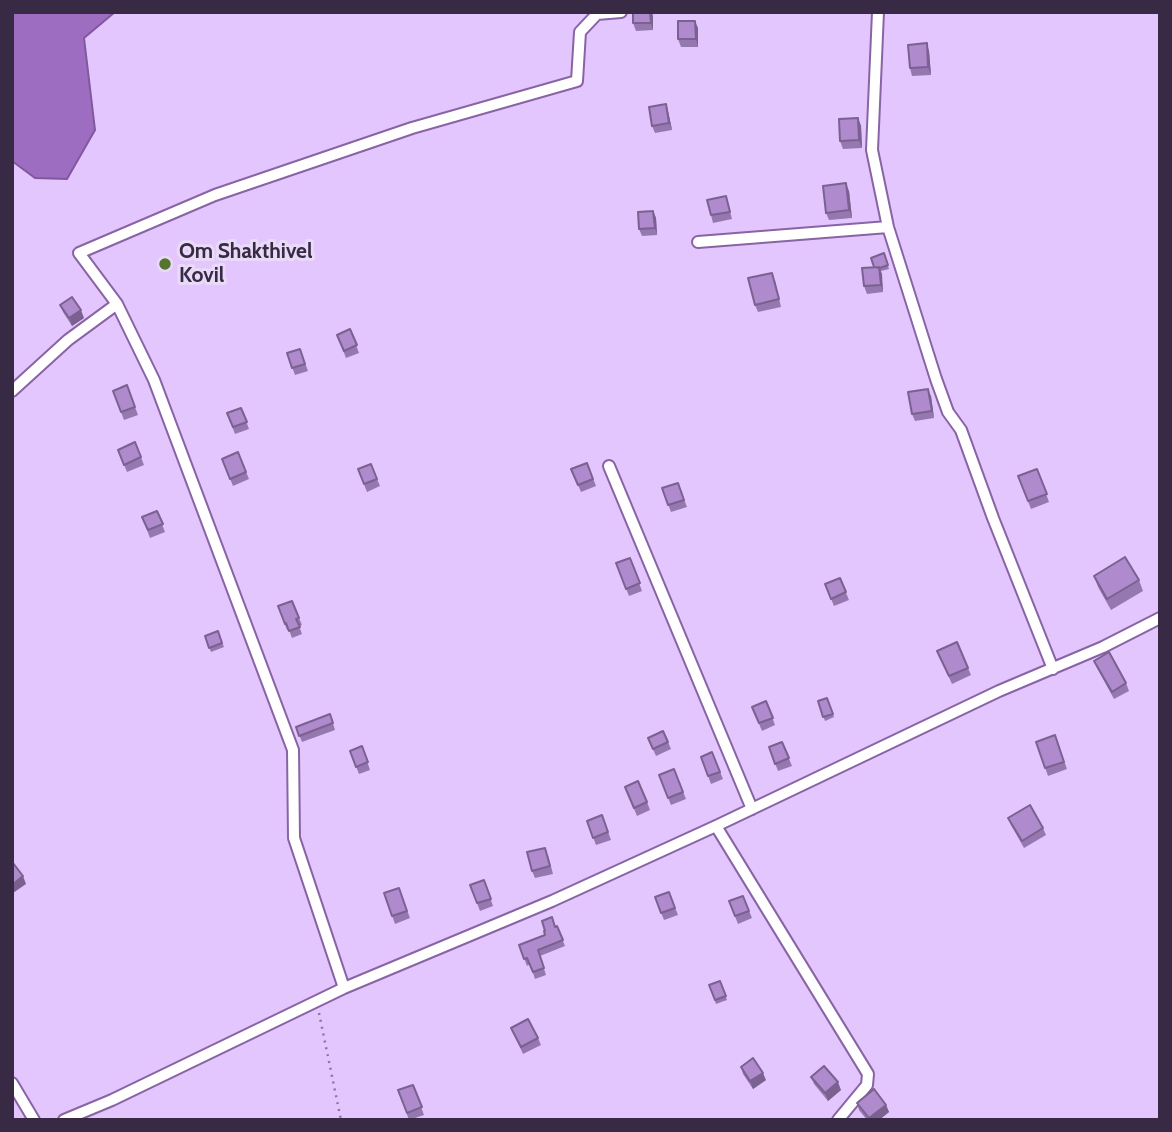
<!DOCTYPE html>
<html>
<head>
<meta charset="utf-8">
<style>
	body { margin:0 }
	#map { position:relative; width:1172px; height:1132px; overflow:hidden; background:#e4c6fe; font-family:Cabin,sans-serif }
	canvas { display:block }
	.frame { position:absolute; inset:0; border:14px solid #382944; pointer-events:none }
</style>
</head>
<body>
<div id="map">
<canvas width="1172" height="1132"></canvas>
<div class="frame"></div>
</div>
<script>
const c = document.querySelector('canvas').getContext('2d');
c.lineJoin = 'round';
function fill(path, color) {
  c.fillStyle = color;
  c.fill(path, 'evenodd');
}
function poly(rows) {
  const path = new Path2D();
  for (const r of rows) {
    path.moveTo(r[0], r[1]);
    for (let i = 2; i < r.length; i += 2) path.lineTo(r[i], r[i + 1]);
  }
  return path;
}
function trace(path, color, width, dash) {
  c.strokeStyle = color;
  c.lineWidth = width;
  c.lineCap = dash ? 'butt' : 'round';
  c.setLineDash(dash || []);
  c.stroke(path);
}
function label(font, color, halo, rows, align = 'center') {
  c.font = font + ' Cabin,sans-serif';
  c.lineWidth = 6;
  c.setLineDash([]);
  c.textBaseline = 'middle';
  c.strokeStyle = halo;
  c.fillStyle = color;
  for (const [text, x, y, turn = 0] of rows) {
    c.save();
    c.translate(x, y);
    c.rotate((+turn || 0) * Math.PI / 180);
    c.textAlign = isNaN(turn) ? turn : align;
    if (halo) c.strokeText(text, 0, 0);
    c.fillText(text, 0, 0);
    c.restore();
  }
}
const water = poly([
	[12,12,115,12,84,38,95,130,67,179,35,178,12,161,12,12]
]);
const path = poly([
	[319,1013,341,1120]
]);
const minor = poly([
	[878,12,872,150,888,227,936,379,948,412,961,430,993,518,1053,669],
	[698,242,888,227],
	[12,391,68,340,117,304],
	[609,466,752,809],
	[716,826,868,1074,867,1085,838,1120],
	[344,988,294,838,293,750,154,380,117,304,79,253,215,195,412,128,577,81,580,32,597,14,621,12],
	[12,1083,34,1120],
	[64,1120,112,1100,344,988,552,901,716,826,999,691,1103,647,1160,618]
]);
const wall = poly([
	[653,16,653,30,636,31,633,23],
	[698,28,698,47,681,47,678,39],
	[929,51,931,75,912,76,910,68],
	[666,104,668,111,672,130,655,133,652,126],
	[858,118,861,126,862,148,843,149,840,141],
	[849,191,852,218,829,220,826,213],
	[726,196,732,219,713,223,711,215],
	[653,211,656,218,657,235,642,236,639,229],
	[884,253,889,269,881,271,883,292,867,294,864,286,874,267],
	[775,280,781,307,758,312,755,305],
	[60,305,84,318,72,326,63,312],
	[350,329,359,353,346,358,337,335],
	[300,349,308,371,295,375,287,353],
	[127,385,138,415,124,420,113,391],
	[931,396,934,418,915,421,912,414],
	[241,408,249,429,235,434,227,413],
	[135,442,144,465,127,472,118,450],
	[238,452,249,479,233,486,222,459],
	[587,463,596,486,581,492,571,469],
	[371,464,380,486,367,492,358,469],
	[1037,469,1049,502,1031,509,1018,476],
	[678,483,687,507,671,512,662,488],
	[157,511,165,532,150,538,142,517],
	[630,558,642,591,629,596,616,563],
	[1094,576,1139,580,1143,591,1111,610,1098,587],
	[840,578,849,600,834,606,825,584],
	[292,601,302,625,299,626,302,634,292,638,289,630,287,630,278,606],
	[218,631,224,647,211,652,205,636],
	[937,651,968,668,971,675,952,684],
	[1094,661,1126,683,1129,691,1114,699,1097,668],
	[827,698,834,717,825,721,818,701],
	[766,701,775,725,762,731,752,707],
	[330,714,335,730,302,742,296,727],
	[1055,735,1067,769,1048,776,1036,742],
	[648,738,668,742,671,749,656,756],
	[782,742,792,766,778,771,769,747],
	[362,746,370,770,359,774,350,751],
	[712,752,723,779,711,784,701,757],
	[674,769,686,799,671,805,659,775],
	[625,787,647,802,650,810,637,816],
	[602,815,611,840,596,845,587,821],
	[1008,818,1043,828,1046,835,1024,848,1011,825],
	[548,855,553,874,535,878,532,871],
	[484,880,493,906,480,911,470,885],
	[399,888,410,918,395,924,384,893],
	[669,892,678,915,664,920,655,897],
	[743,896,752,918,738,924,729,901],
	[557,926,565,946,540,956,546,975,535,979,530,964,527,966,519,945,545,935],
	[720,981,727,1000,716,1004,709,985],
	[511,1028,538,1038,541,1045,523,1054],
	[741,1067,766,1080,753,1089,743,1074],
	[811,1077,841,1090,828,1101,814,1084],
	[413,1085,424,1115,409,1120,398,1090],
	[857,1103,886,1105,889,1112,879,1120,867,1120,859,1110]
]);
const shadedWall = poly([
	[650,12,652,12,653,16,653,30,651,23],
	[695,21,698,28,698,47,696,39],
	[927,43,929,51,931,75,928,67],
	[666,104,668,111,672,130,669,123],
	[858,118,861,126,862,148,859,140],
	[846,183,849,191,852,218,849,210],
	[653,211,656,218,657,235,655,228],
	[879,267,882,274,883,292,881,285],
	[81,310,84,318,72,326,69,318],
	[928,389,931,396,934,418,932,411],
	[23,876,26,884,13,893,12,885],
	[763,1073,766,1080,753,1089,750,1081],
	[838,1082,841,1090,828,1101,825,1093],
	[886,1105,889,1112,879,1120,869,1120,869,1118]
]);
const building = poly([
	[633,12,650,12,651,23,633,23,633,12],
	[678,21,695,21,696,39,678,39,678,21],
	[927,43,928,67,910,68,908,45,927,43],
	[666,104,669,123,652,126,649,107,666,104],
	[858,118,859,140,840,141,839,119,858,118],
	[846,183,849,210,826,213,823,186,846,183],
	[726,196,730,212,711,215,707,200,726,196],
	[653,211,655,228,639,229,638,212,653,211],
	[884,253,888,265,880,268,874,267,871,258,884,253],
	[879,267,881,285,864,286,862,268,879,267],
	[772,273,779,299,755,305,748,278,772,273],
	[72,297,81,310,69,318,60,305,72,297],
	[350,329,357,345,344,351,337,335,350,329],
	[300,349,305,364,292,368,287,353,300,349],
	[127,385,135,407,121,412,113,391,127,385],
	[928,389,932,411,912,414,908,392,928,389],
	[241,408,247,422,233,427,227,413,241,408],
	[135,442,141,457,124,465,118,450,135,442],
	[238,452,246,472,230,479,222,459,238,452],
	[587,463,593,479,578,485,571,469,587,463],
	[371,464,377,479,364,484,358,469,371,464],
	[1037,469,1047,494,1028,501,1018,476,1037,469],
	[678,483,684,500,668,505,662,488,678,483],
	[157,511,163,524,148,530,142,517,157,511],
	[1125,557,1139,580,1107,599,1094,576,1125,557],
	[630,558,640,583,626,589,616,563,630,558],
	[840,578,846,592,831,599,825,584,840,578],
	[292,601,299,618,296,619,300,627,289,631,286,623,285,624,278,606,292,601],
	[218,631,222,643,209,648,205,636,218,631],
	[957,642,968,668,949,676,937,651,957,642],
	[1109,652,1126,683,1112,692,1094,661,1109,652],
	[827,698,833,714,823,717,818,701,827,698],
	[766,701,773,718,759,723,752,707,766,701],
	[330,714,333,723,299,736,296,727,330,714],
	[663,731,668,742,653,749,648,738,663,731],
	[1055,735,1064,762,1045,768,1036,742,1055,735],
	[782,742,789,758,775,764,769,747,782,742],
	[362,746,368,762,356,767,350,751,362,746],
	[712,752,720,772,708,776,701,757,712,752],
	[674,769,683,792,668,798,659,775,674,769],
	[638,781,647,802,634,808,625,787,638,781],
	[1030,805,1043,828,1022,841,1008,818,1030,805],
	[602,815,608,832,593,838,587,821,602,815],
	[545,848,550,866,532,871,527,852,545,848],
	[12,863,13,863,23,876,12,885,12,863],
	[484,880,491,899,477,903,470,885,484,880],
	[399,888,407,911,392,916,384,893,399,888],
	[669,892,675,908,661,913,655,897,669,892],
	[743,896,749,911,735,916,729,901,743,896],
	[552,917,555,927,557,926,563,940,538,950,544,968,533,972,527,958,524,959,519,945,545,935,544,931,545,931,542,921,552,917],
	[720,981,726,996,715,1000,709,985,720,981],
	[528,1019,538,1038,521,1047,511,1028,528,1019],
	[753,1058,763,1073,750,1081,741,1067,753,1058],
	[824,1066,838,1082,825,1093,811,1077,824,1066],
	[413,1085,422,1107,407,1113,398,1090,413,1085],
	[874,1089,886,1105,869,1118,857,1103,874,1089]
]);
const markers = [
	[165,264,7,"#56752c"]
];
const poiNames = [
	["Om Shakthivel",179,252],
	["Kovil",179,276]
];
fill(water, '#9d6dc1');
trace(water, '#7f599c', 2);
trace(minor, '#8864a4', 14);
trace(path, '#8c769f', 2.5, [2, 5]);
trace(minor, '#fff', 10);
fill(wall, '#9678b0');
fill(shadedWall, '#7a6190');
fill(building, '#af8bcd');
trace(building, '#7a6190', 2);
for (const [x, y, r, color] of markers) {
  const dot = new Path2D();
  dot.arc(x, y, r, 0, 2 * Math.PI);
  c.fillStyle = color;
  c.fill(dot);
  trace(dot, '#e9dbf7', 2.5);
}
label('bold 21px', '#382944', '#e9dbf7', poiNames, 'left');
</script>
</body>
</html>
